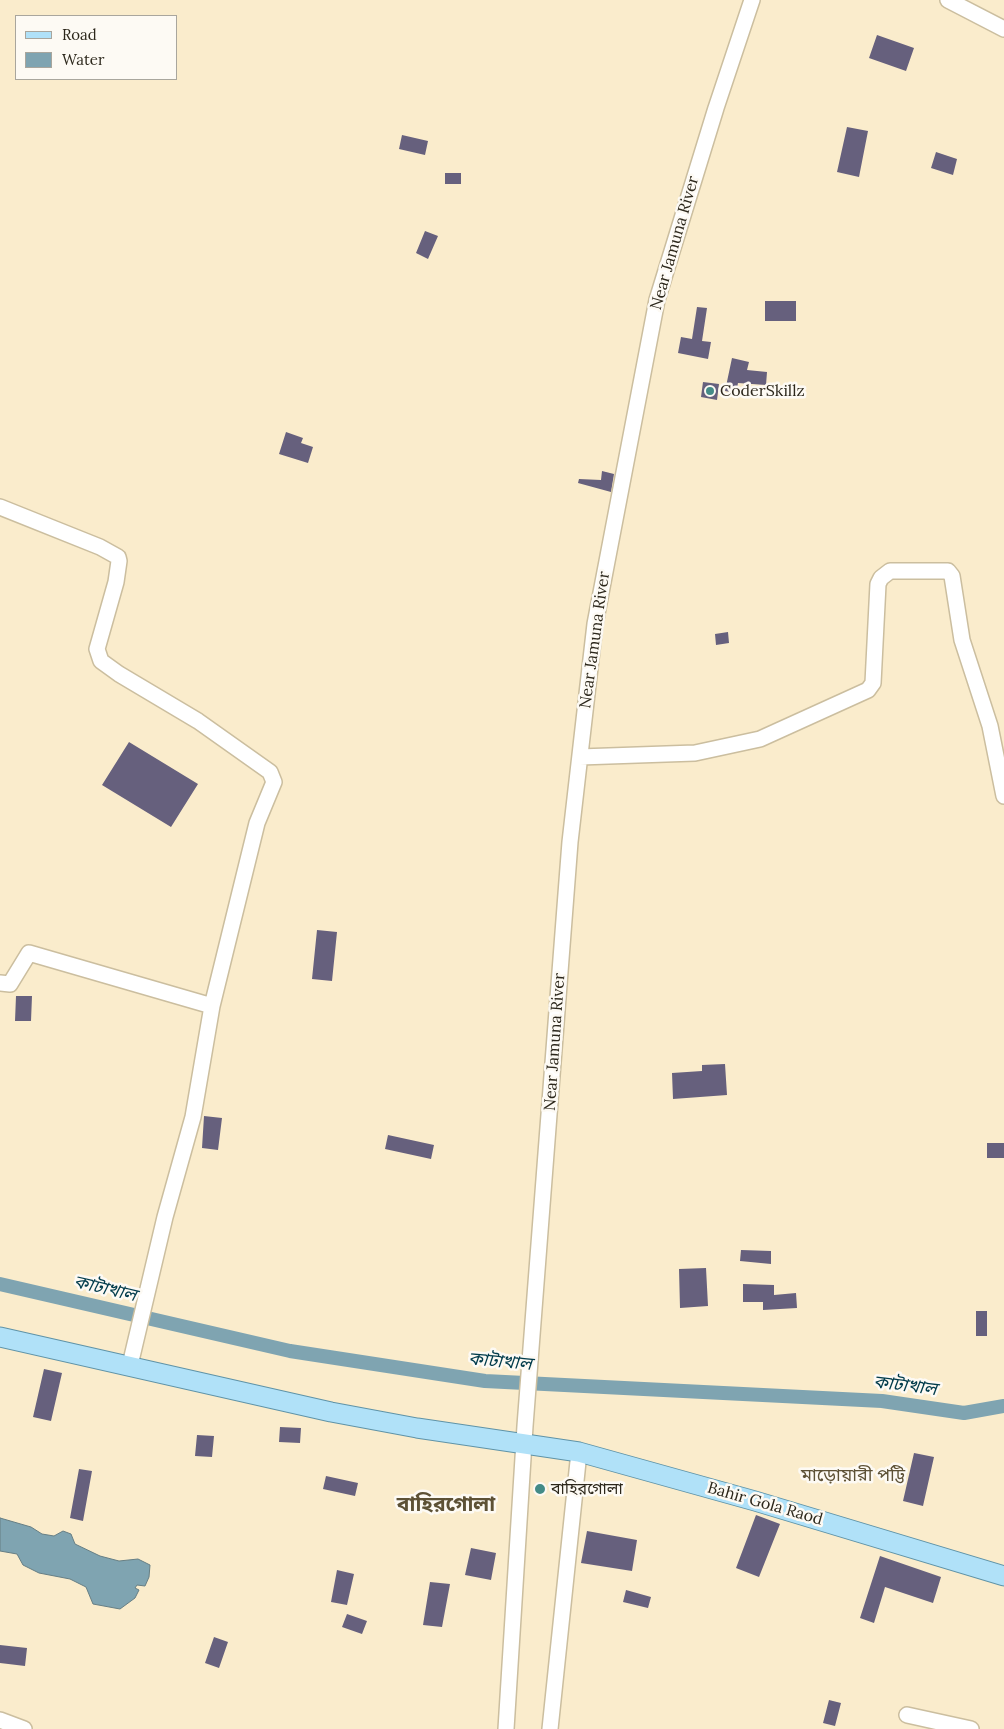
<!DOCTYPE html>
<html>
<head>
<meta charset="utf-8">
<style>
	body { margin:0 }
	#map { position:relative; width:1004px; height:1729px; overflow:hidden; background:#faeccc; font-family:Lora,serif }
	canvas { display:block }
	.legend { position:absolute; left:15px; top:15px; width:162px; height:65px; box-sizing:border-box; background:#fdfaf4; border:1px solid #a9a69d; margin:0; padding:6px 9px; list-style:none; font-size:15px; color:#2c271b }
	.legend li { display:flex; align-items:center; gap:10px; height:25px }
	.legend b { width:25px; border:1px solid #a9a69d }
</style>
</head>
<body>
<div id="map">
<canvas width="1004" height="1729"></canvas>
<ul class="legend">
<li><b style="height:6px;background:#b0e1f8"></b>Road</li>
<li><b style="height:14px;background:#7fa4b1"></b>Water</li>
</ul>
</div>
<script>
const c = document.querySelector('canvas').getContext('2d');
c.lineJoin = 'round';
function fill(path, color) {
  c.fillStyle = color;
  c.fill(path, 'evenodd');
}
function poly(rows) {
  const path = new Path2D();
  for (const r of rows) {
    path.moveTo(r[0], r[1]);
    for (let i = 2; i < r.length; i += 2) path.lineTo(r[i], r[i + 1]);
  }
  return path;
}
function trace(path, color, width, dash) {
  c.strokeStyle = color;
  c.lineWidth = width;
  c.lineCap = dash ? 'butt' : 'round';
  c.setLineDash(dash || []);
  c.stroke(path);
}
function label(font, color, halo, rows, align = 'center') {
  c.font = font + ' Lora,"Noto Sans Bengali",serif';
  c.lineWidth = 5;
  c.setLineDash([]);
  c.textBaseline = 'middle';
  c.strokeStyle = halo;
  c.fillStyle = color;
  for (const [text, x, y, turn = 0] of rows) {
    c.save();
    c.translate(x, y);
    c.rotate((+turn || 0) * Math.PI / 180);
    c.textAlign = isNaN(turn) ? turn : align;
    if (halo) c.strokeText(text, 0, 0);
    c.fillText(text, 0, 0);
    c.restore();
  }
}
const water = poly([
	[0,1518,31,1527,42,1534,54,1536,63,1531,71,1534,75,1544,100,1556,119,1561,138,1559,150,1565,149,1577,145,1586,137,1585,135,1588,139,1590,135,1598,120,1609,93,1604,86,1587,70,1579,39,1573,23,1565,17,1554,0,1551,0,1518]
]);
const canal = poly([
	[0,1284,290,1351,485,1381,882,1401,964,1413,1004,1406]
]);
const building = poly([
	[877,35,914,48,906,71,869,58],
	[847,127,868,131,859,177,837,172],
	[402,135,428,141,425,155,399,149],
	[936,152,957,159,953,175,931,168],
	[445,173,461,173,461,184,445,184],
	[425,231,438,236,428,259,416,253],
	[765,301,796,301,796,321,765,321],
	[697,307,707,308,702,341,711,342,708,359,678,353,681,337,692,339],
	[732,358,749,362,747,370,767,372,766,385,738,383,736,393,725,391],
	[703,382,719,384,717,400,701,397],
	[286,432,303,438,301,443,313,447,308,463,279,454],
	[602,471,614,474,611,492,578,483,579,479,601,480],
	[728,632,729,643,716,645,715,634],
	[129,742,198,784,171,827,102,785],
	[317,930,337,932,332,981,312,979],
	[16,996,32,996,31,1021,15,1021],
	[725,1064,727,1095,673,1099,672,1073,702,1071,702,1065],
	[204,1116,222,1118,218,1150,202,1148],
	[388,1135,434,1145,431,1159,385,1149],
	[987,1143,1004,1143,1004,1158,987,1158],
	[741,1250,771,1251,771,1264,740,1261],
	[706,1268,708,1306,680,1308,679,1269],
	[743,1284,774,1285,774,1295,796,1293,797,1308,763,1310,763,1302,743,1302],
	[976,1311,987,1311,987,1336,976,1336],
	[44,1369,62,1373,51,1421,33,1417],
	[280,1427,301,1428,300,1443,279,1442],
	[197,1435,214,1436,212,1457,195,1456],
	[914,1453,934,1457,923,1506,903,1501],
	[79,1469,92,1471,83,1521,70,1518],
	[326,1476,358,1483,355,1496,323,1489],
	[756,1515,780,1524,759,1577,736,1568],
	[587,1531,637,1540,632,1571,581,1563],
	[471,1548,496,1553,491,1580,465,1575],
	[880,1556,941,1577,933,1603,885,1587,874,1623,860,1618],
	[337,1570,354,1574,347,1605,331,1602],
	[430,1582,450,1584,442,1627,423,1625],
	[626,1590,651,1597,648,1608,623,1602],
	[347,1614,367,1621,362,1634,342,1627],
	[214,1637,228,1642,219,1668,205,1663],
	[0,1645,27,1648,25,1666,0,1663],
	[829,1700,841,1703,835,1726,823,1723]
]);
const minor = poly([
	[948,0,1004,29],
	[0,507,100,547,118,557,119,561,116,582,97,649,101,661,119,674,198,721,270,772,274,782,257,823,212,1006,193,1117,165,1217,130,1365],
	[580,757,695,753,760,739,868,690,873,683,878,584,881,578,890,571,948,571,952,576,962,640,990,726,1004,796],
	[0,983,10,984,29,953,212,1006],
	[907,1715,971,1729],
	[0,1720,24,1729],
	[506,1729,525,1426,570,842,595,624,657,300,716,108,752,0],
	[550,1729,579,1452]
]);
const major = poly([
	[0,1337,331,1412,417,1428,579,1452,755,1501,1004,1576]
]);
const markers = [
	[710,391,5,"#448b87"],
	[540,1489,6,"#448b87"]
];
const streetNames = [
	["Near Jamuna River",675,243,-74],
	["Near Jamuna River",595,640,-82],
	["Near Jamuna River",555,1042,-86],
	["Bahir Gola Raod",765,1504,16]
];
const poiNames = [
	["CoderSkillz",720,391],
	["বাহিরগোলা",551,1489]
];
const waterNames = [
	["কাটাখাল",105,1289,13],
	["কাটাখাল",500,1362,5],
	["কাটাখাল",905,1386,7]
];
const neighbourhoodNames = [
	["মাড়োয়ারী পট্টি",853,1476]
];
const districtNames = [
	["বাহিরগোলা",446,1505]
];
fill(water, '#7fa4b1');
trace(water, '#667e84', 1);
trace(canal, '#7fa4b1', 14);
fill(building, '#66607d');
trace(minor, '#cbbe9f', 18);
trace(major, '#5f93a7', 21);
trace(minor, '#fff', 15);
trace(major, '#b0e1f8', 19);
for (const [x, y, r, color] of markers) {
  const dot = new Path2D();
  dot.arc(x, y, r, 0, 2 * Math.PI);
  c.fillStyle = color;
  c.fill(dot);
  trace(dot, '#fdfaf4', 2);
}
label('16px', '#2c271b', '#fdfaf4', streetNames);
label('16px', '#2c271b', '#fdfaf4', poiNames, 'left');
label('italic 18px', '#013b4b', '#fdfaf4', waterNames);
label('18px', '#5d5135', '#fdfaf4', neighbourhoodNames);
label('bold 21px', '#5d5135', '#fdfaf4', districtNames);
</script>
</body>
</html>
